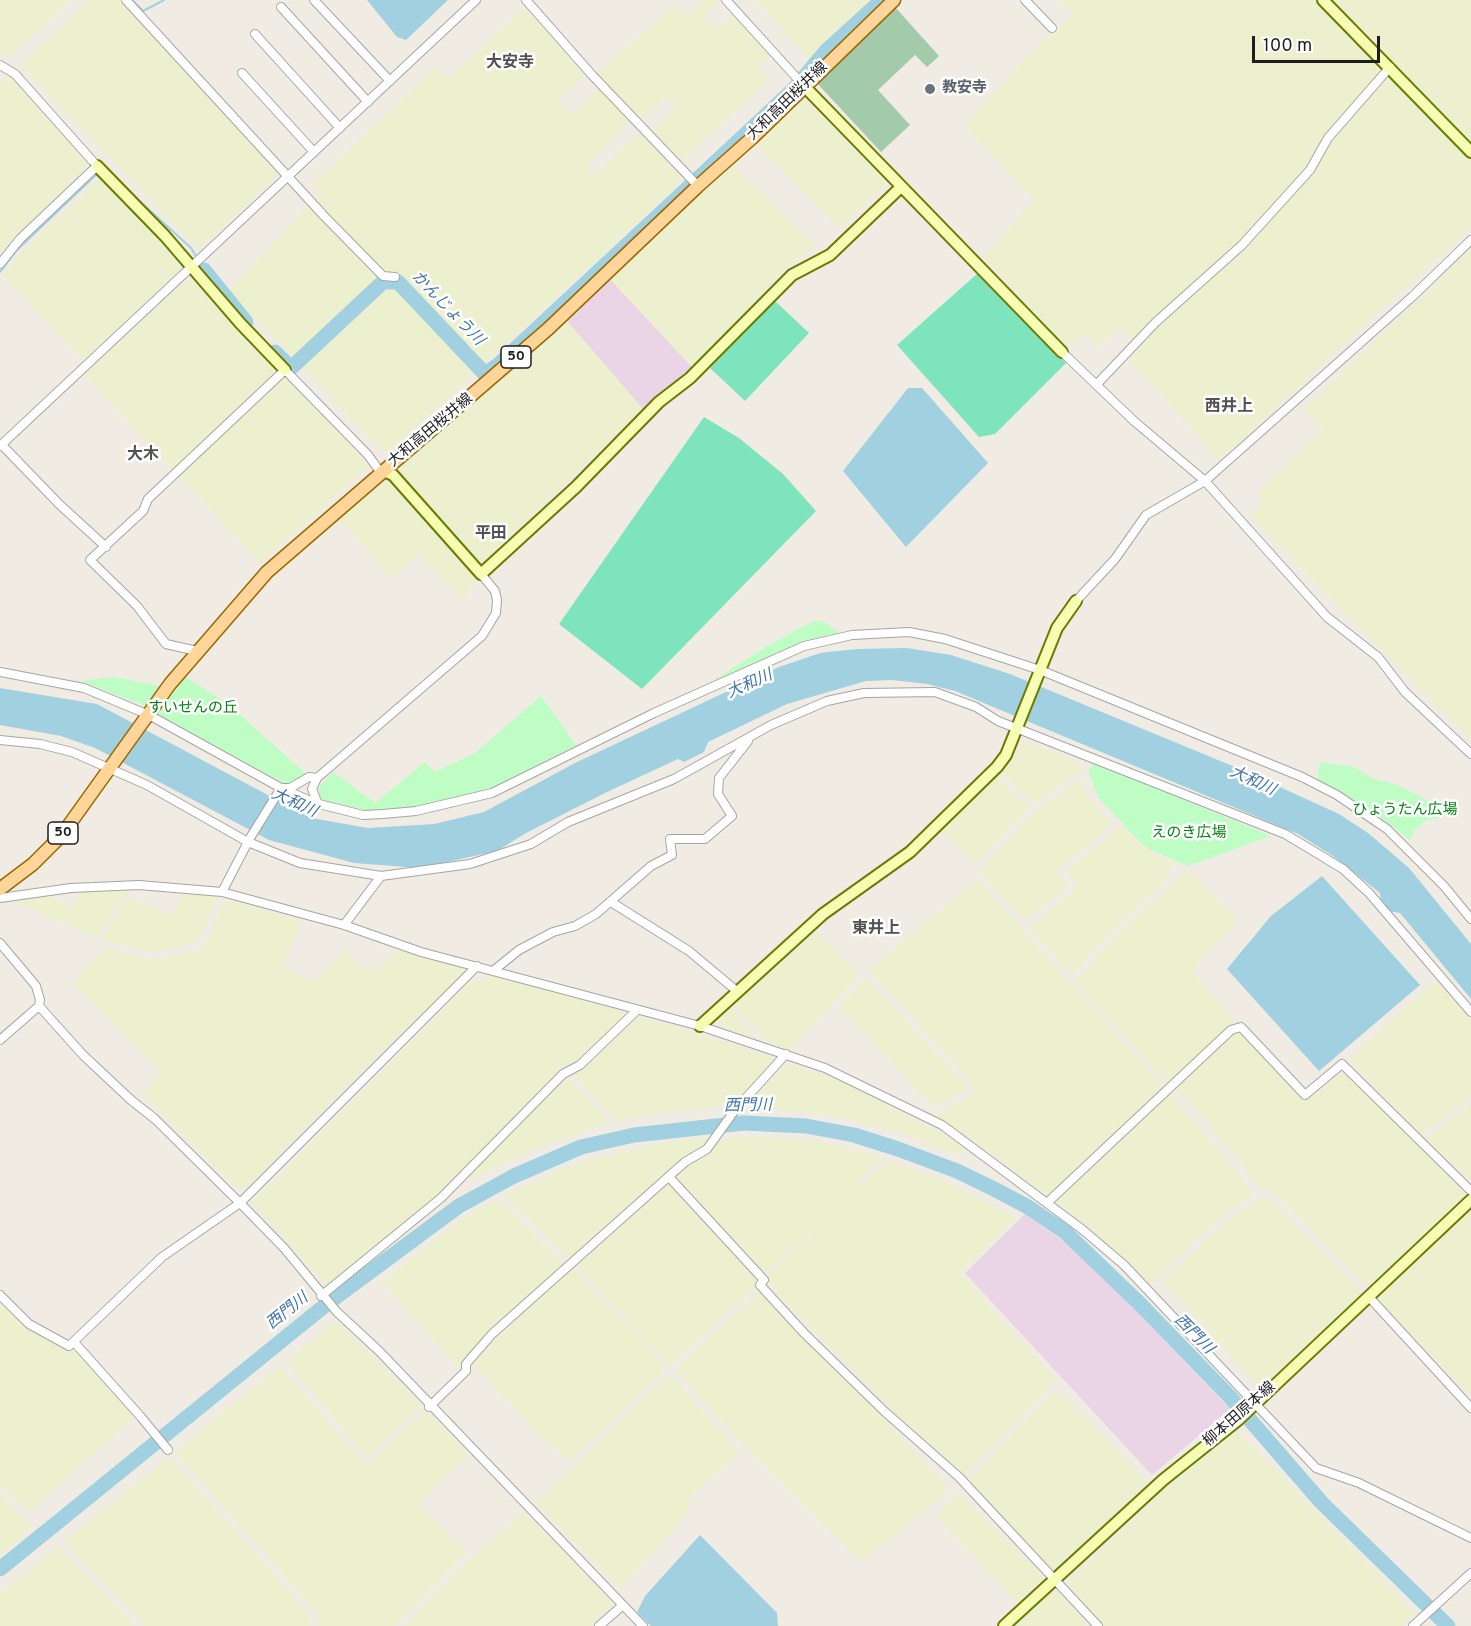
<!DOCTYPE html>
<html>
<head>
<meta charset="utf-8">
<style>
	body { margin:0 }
	#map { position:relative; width:1471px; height:1626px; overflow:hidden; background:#f0ece3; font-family:Overpass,sans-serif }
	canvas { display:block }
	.scale { position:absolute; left:1252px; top:36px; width:128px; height:27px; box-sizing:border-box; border:3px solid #1e1e1e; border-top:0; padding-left:8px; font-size:18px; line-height:21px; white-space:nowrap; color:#1e1e1e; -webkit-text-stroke:4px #fff; paint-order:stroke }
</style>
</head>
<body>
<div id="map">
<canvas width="1471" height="1626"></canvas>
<div class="scale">100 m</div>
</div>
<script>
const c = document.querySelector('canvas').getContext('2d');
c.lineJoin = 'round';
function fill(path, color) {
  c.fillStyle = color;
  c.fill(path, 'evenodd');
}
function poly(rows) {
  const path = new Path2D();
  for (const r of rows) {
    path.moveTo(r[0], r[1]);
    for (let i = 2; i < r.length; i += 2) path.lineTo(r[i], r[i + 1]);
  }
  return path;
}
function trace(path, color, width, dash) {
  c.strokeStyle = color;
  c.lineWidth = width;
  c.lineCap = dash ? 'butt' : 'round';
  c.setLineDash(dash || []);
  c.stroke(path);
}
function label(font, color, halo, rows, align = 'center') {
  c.font = font + ' Overpass,"Noto Sans JP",sans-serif';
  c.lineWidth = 5;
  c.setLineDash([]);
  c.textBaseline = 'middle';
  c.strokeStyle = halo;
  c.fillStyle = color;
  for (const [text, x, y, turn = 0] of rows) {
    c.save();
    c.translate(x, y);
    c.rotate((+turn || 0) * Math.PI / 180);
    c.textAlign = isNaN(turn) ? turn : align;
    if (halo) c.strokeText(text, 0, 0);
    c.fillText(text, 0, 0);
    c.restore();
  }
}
const industrial = poly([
	[609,278,692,367,643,409,566,320],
	[1025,1214,1067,1244,1126,1300,1230,1409,1152,1475,965,1273]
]);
const farmland = poly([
	[0,0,70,0,8,59,0,50],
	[89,0,121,0,279,174,198,249,20,65],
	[702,0,720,0,703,16,715,30,733,14,770,56,758,68,769,79,680,163,652,132,677,106,666,97,642,120,597,74,674,5,685,16],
	[755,0,873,0,826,43,811,60],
	[1059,0,1471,0,1471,227,1219,460,1129,360,1141,348,1119,328,1097,348,1085,333,1067,347,983,257,1034,199,963,126,1039,44,1074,14],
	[524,8,586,74,559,100,573,115,600,88,631,121,586,166,595,175,641,131,685,178,386,455,228,290,321,193,313,184,436,66,448,78],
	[9,76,89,164,0,253,0,84],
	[803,97,887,182,840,229,755,143],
	[732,164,816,246,790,264,692,367,609,278,706,185],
	[100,178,185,265,82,360,3,276,21,252],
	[1471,249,1471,741,1250,516,1260,507,1262,487,1323,430,1304,409],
	[191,276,369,466,260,563,84,375],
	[566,320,643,409,481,564,396,471],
	[385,477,478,578,462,601,419,554,392,579,339,518],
	[1027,741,1077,763,1080,772,1034,804,998,770],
	[995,775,1029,807,974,865,940,830],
	[1082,779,1087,796,1113,823,1057,872,1068,887,1024,921,979,871,1031,814],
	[1119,826,1145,849,1175,863,1165,872,1167,879,1126,917,1073,973,1070,973,1029,928,1078,887,1067,871],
	[1189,869,1238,922,1200,961,1193,973,1235,1020,1167,1084,1074,981,1126,926],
	[978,879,1164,1088,1047,1196,975,1141,933,1115,974,1094,969,1080,869,970],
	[84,890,131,890,128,896,118,903,97,938,13,901,48,895,72,909],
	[182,892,216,897,199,941,156,953,102,940,121,906,131,899,173,915],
	[223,899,301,920,284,966,310,983,346,949,365,971,371,966,377,971,400,948,465,967,468,971,371,1062,247,1187,236,1187,142,1094,162,1073,72,982,104,948,157,960,199,950,211,935],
	[815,932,859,975,790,1050,768,1042,739,1012,735,1002],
	[491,974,625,1012,625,1020,573,1065,564,1065,435,1199,327,1286,252,1203,468,983,483,980],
	[866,977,964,1083,967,1089,934,1108,839,1007],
	[1434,981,1448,990,1471,1018,1471,1097,1421,1135,1349,1059],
	[732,1008,736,1017,757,1039,721,1028,717,1023],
	[636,1016,774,1057,776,1062,742,1097,730,1105,658,1113,616,1122,574,1075,605,1049],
	[1238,1033,1244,1035,1306,1100,1341,1074,1347,1075,1467,1194,1369,1289,1278,1195,1260,1188,1198,1111,1175,1089,1231,1035],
	[787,1063,843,1082,966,1147,958,1155,909,1135,836,1116,747,1105],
	[568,1078,609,1123,537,1148,470,1180,468,1177,495,1147],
	[1169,1095,1195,1121,1253,1194,1208,1228,1148,1285,1096,1234,1056,1202],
	[1471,1103,1471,1180,1426,1139],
	[743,1136,815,1141,881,1157,860,1181,862,1185,887,1161,945,1181,1016,1218,960,1273,1056,1380,965,1475,894,1413,792,1310,765,1278,850,1196,763,1275,674,1178,722,1140],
	[711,1139,683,1159,570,1260,503,1195,579,1163,672,1140],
	[670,1182,758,1278,757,1286,669,1366,577,1266],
	[1260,1198,1273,1202,1353,1282,1362,1295,1260,1389,1163,1281,1220,1227],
	[497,1199,563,1263,457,1367,382,1283,455,1224],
	[1471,1210,1471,1390,1468,1392,1376,1298],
	[573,1269,643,1341,666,1369,570,1461,539,1435,472,1363,566,1272],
	[761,1290,792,1326,867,1399,949,1489,892,1539,860,1561,749,1451,675,1370],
	[0,1300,23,1323,43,1337,70,1351,76,1348,136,1415,30,1513,0,1483],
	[339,1323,419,1403,419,1408,367,1457,286,1362,331,1324],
	[280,1367,367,1465,425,1410,468,1454,418,1505,467,1552,394,1626,321,1626,317,1622,318,1614,174,1451],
	[669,1374,739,1452,689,1498,688,1514,619,1588,536,1502],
	[1057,1390,1148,1483,1051,1571,965,1486,1014,1430],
	[1237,1431,1415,1613,1401,1626,1103,1626,1066,1585,1171,1483],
	[171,1459,310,1615,310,1622,313,1626,145,1626,64,1542,165,1460],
	[0,1492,32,1527,0,1555],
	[958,1492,1044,1577,1017,1603,936,1516],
	[524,1512,613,1604,588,1626,405,1626,452,1575],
	[59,1547,135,1626,0,1626,0,1593],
	[1052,1591,1057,1591,1088,1626,1010,1626,1027,1609]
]);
const cemetery = poly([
	[895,7,939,56,927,67,915,55,878,90,910,125,881,152,815,81]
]);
const park = poly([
	[814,621,823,621,839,633,809,640,710,683,767,646],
	[184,676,228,704,306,774,288,785,157,715],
	[115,677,164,687,149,707,80,681],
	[541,696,576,745,492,788,412,807,366,810,321,800,318,788,333,772,375,803,425,762,435,772,475,753],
	[1088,760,1271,836,1188,866,1147,848,1137,839,1098,797,1088,770,1093,766],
	[1320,762,1354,767,1374,779,1397,785,1433,803,1448,816,1427,820,1416,828,1410,840,1371,810,1317,781]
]);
const pitch = poly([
	[978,273,1066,363,995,434,979,437,897,345],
	[774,300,809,333,745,401,710,368],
	[704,417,739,438,783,474,816,511,642,689,559,624]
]);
const water = poly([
	[367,0,448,0,406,40,397,37],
	[908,388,922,388,988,463,906,547,843,471],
	[907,648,951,655,1010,674,1247,772,1339,814,1368,833,1409,868,1471,944,1471,999,1400,913,1388,911,1381,903,1380,893,1333,856,1298,834,955,691,927,684,892,680,866,681,787,704,708,742,704,752,684,762,678,759,607,792,526,833,497,851,420,868,354,863,269,840,95,748,61,736,0,725,0,688,97,704,311,818,368,828,434,824,484,812,575,763,779,667,820,653,856,649],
	[1322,876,1420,985,1319,1071,1227,969,1271,916],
	[700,1535,777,1613,778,1626,651,1626,637,1612,645,1596]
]);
const stream = poly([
	[132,0,143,11,164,0],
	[120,183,191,248,197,258],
	[200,263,204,270],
	[0,272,17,250,99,172]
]);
const river = poly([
	[204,270,246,322],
	[275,352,291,368,383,282,398,282,485,374,498,365,794,89,826,51,882,0],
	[0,1569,328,1303,459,1206,514,1176,581,1147,634,1135,744,1123,806,1126,854,1135,898,1149,957,1171,994,1189,1028,1207,1065,1232,1139,1303,1231,1398,1321,1502,1448,1626]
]);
const street = poly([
	[126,0,325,217,383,276,395,277],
	[314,0,390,81],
	[526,0,592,75,698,186],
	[726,0,805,87],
	[1025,0,1052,28],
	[281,7,368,102],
	[255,34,340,128],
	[0,65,15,74,97,166,20,239,0,264],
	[242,73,314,152],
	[1062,352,1134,421,1205,481,1327,617,1378,657,1405,692,1471,754],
	[1097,384,1156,322,1242,245,1310,170,1328,138,1390,67],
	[2,445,60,505,106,547],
	[0,446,476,0],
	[1076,601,1115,559,1146,515,1205,481,1413,296,1471,240],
	[197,651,166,644,137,606,90,560,143,511,148,499,285,370,368,455,381,473],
	[0,672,84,688,149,715,281,788,315,803,363,815,383,814,416,811,492,793,654,713,804,646,852,635,909,632,945,639,1040,670,1302,777,1337,795,1387,829,1444,886,1471,919],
	[0,740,40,744,72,752,147,785,248,842,300,863,381,876,470,864,531,844,568,822,674,779,771,725,827,701,864,693,935,692,976,707,998,721,1285,834,1315,852,1343,869,1369,893,1471,1012],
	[317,778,312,789,318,804],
	[282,788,290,788,309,777,317,778,482,636,496,613,497,600,495,591,481,574],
	[222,892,250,838,281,788],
	[0,898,71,888,139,885,222,892,344,925,421,952,700,1026,825,1068,942,1125,1083,1230,1124,1265,1316,1468,1359,1483,1471,1538],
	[611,902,689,951,738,992],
	[344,925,381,876],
	[0,943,36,986,40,1000,39,1006,0,1040],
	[493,971,519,950,553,932,575,926,596,914,651,866,672,855,670,839,705,839,732,816,718,794,719,778,748,741],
	[39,1006,83,1055,131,1100,155,1119,240,1203,284,1248,337,1312,379,1351,643,1626],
	[669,1177,764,1280,760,1285,804,1333,884,1411,959,1477,1098,1626],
	[1048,1202,1231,1030,1241,1027,1305,1095,1342,1064,1471,1191],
	[0,1295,29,1324,69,1346,162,1257,240,1203,477,966],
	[321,1296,441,1198,563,1074,580,1065,636,1011],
	[1369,1297,1471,1408],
	[74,1342,141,1417,168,1450],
	[429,1407,466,1371,466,1364,492,1334,685,1162,707,1149,735,1110,786,1054],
	[599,1626,623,1605],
	[1413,1626,1471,1573]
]);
const secondary = poly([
	[1323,0,1471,152],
	[805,87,1062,352],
	[97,166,165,236,240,323,285,370],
	[384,471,393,475,481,574,576,487,659,402,690,378,792,275,830,255,901,187],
	[700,1026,823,914,910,852,997,767,1006,755,1057,628,1076,601],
	[1004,1626,1163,1480,1238,1420,1471,1200]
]);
const primary = poly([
	[0,889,33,864,61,836,170,684,267,572,548,329,698,186,752,138,894,0]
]);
const markers = [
	[930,89,6,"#6b7280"]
];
const shields = [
	[516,357,30],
	[63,833,30]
];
const shieldNames = [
	["50",516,357],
	["50",63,833]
];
const worshipNames = [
	["教安寺",942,89]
];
const streetNames = [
	["大和高田桜井線",788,102,-44],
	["大和高田桜井線",431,431,-40],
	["柳本田原本線",1240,1415,-41]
];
const parkNames = [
	["すいせんの丘",193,709],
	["ひょうたん広場",1405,811],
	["えのき広場",1189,834]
];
const neighbourhoodNames = [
	["大安寺",510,64],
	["西井上",1229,408],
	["大木",143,456],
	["平田",491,535],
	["東井上",876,930]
];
const waterNames = [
	["かんじょう川",447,309,46],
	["大和川",750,685,-24],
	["大和川",1252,782,25],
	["大和川",294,804,24],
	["西門川",748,1107,-1],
	["西門川",288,1312,-39],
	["西門川",1193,1335,45]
];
fill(industrial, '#e9d5e5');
fill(farmland, '#edf0ce');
fill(cemetery, '#a3caaa');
fill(park, '#befdc4');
fill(pitch, '#7de4bd');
fill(water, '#a1d1e0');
trace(stream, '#a1d1e0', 2);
trace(river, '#a1d1e0', 15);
trace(street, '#a5a5a5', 10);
trace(secondary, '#6b7a00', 14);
trace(primary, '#986800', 15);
trace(street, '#fff', 8);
trace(secondary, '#f8fdb4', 10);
trace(primary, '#ffd599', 12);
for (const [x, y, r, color] of markers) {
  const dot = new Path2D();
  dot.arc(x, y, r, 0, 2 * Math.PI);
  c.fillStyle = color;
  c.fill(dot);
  trace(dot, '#fff', 2);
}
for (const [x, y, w] of shields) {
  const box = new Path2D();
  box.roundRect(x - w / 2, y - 11, w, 22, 4.5);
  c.fillStyle = '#fff';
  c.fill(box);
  trace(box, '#1e1e1e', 1.5);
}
label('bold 14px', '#1e1e1e', null, shieldNames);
label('bold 15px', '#5b616d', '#fff', worshipNames, 'left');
label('15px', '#1e1e1e', '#fff', streetNames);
label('15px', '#058311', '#fff', parkNames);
label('bold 16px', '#515151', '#fff', neighbourhoodNames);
label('italic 16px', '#4275ac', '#fff', waterNames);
</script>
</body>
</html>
